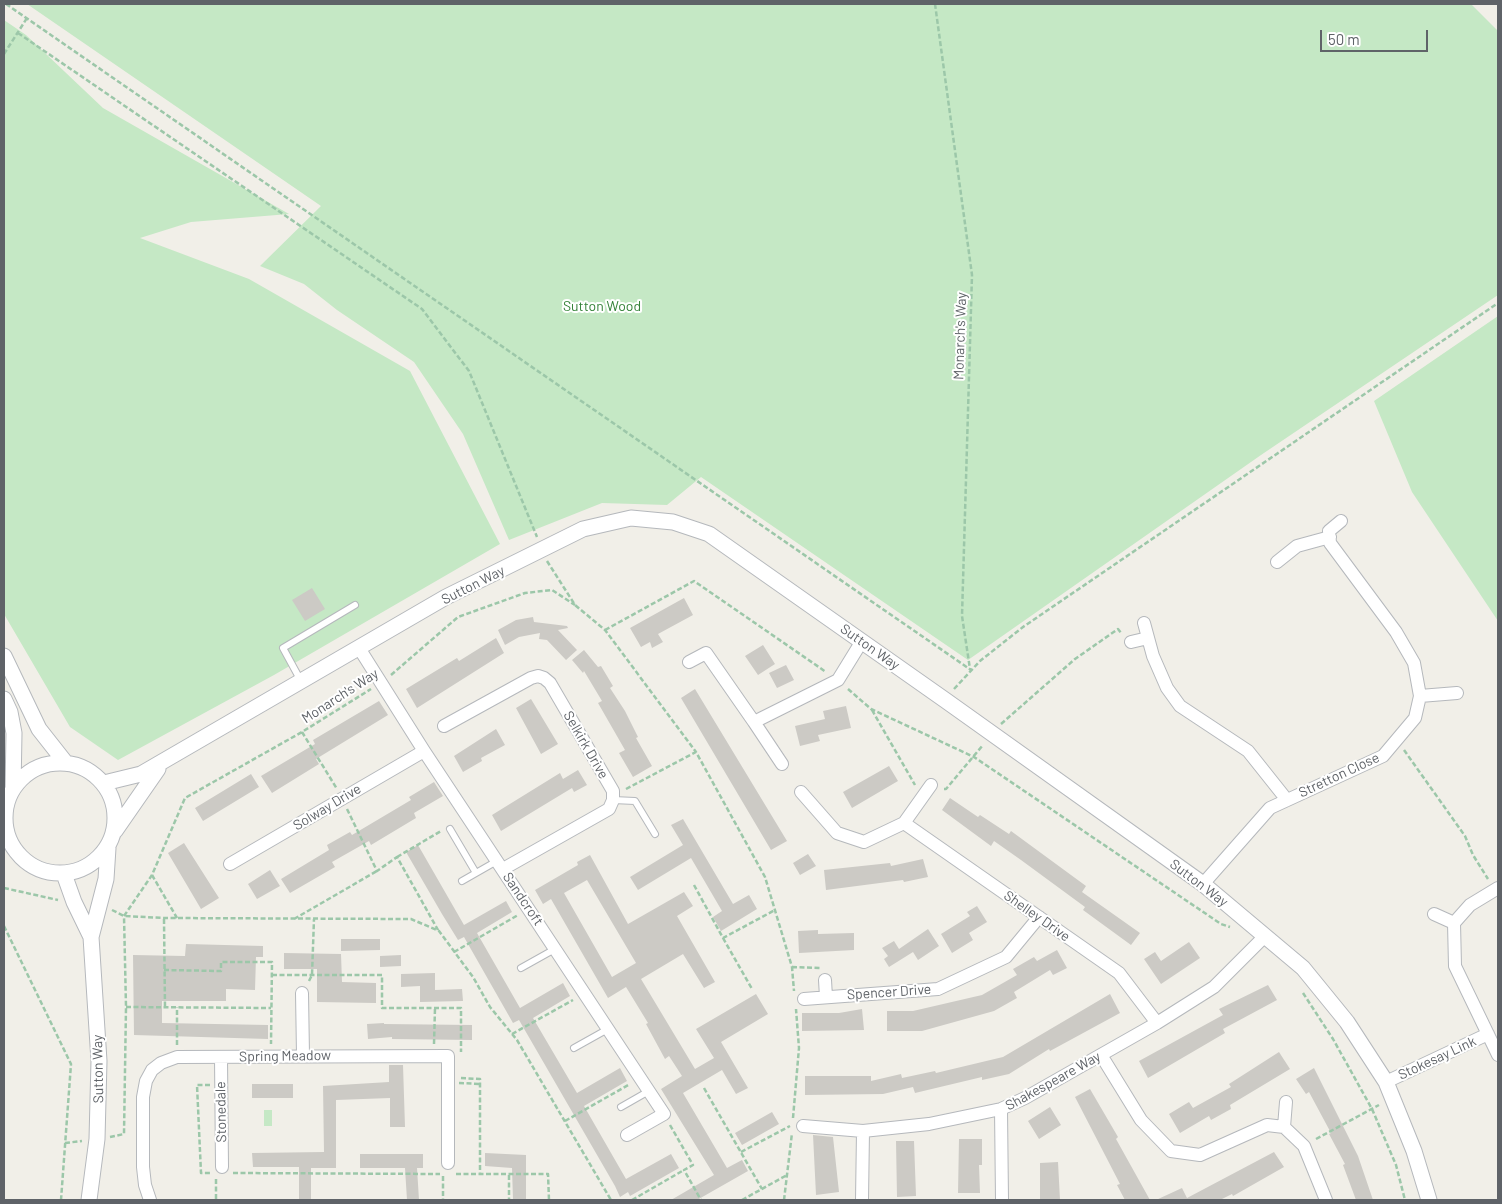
<!DOCTYPE html>
<html>
<head>
<meta charset="utf-8">
<style>
	body { margin:0 }
	#map { position:relative; width:1502px; height:1204px; overflow:hidden; background:#f1efe8; font-family:Barlow,sans-serif }
	canvas { display:block }
	.frame { position:absolute; inset:0; border:5px solid #5f6368; pointer-events:none }
	.scale { position:absolute; left:1320px; top:30px; width:108px; height:22px; box-sizing:border-box; border:2px solid #5f6368; border-top:0; padding-left:6px; font-size:15px; line-height:18px; white-space:nowrap; color:#5f6368; -webkit-text-stroke:4px #fff; paint-order:stroke }
</style>
</head>
<body>
<div id="map">
<canvas width="1502" height="1204"></canvas>
<div class="frame"></div>
<div class="scale">50 m</div>
</div>
<script>
const c = document.querySelector('canvas').getContext('2d');
c.lineJoin = 'round';
function fill(path, color) {
  c.fillStyle = color;
  c.fill(path, 'evenodd');
}
function poly(rows) {
  const path = new Path2D();
  for (const r of rows) {
    if (r.length === 3) {
      path.moveTo(r[0] + r[2], r[1]);
      path.arc(r[0], r[1], r[2], 0, 2 * Math.PI);
      continue;
    }
    path.moveTo(r[0], r[1]);
    for (let i = 2; i < r.length; i += 2) path.lineTo(r[i], r[i + 1]);
  }
  return path;
}
function trace(path, color, width, dash) {
  c.strokeStyle = color;
  c.lineWidth = width;
  c.lineCap = dash ? 'butt' : 'round';
  c.setLineDash(dash || []);
  c.stroke(path);
}
function label(font, color, halo, rows, align = 'center') {
  c.font = font + ' Barlow,sans-serif';
  c.lineWidth = 4;
  c.setLineDash([]);
  c.textBaseline = 'middle';
  c.strokeStyle = halo;
  c.fillStyle = color;
  for (const [text, x, y, turn = 0] of rows) {
    c.save();
    c.translate(x, y);
    c.rotate((+turn || 0) * Math.PI / 180);
    c.textAlign = isNaN(turn) ? turn : align;
    if (halo) c.strokeText(text, 0, 0);
    c.fillText(text, 0, 0);
    c.restore();
  }
}
const green = poly([
	[27,4,1471,4,1498,31,1498,295,1261,455,968,660,701,477,667,505,602,503,509,540,463,434,414,362,337,310,304,284,260,266,321,206],
	[4,20,26,35,103,108,289,214,191,222,140,238,249,279,410,371,500,544,274,675,118,760,70,727,4,614],
	[1498,316,1498,621,1412,492,1374,401],
	[264,1110,272,1110,272,1126,264,1126]
]);
const building = poly([
	[312,588,325,609,305,621,292,600],
	[684,598,693,615,658,634,663,642,652,648,650,642,641,647,630,628],
	[533,617,534,622,567,626,568,628,558,630,577,650,566,660,547,640,539,639,540,633,519,637,505,645,498,630,516,620],
	[496,638,504,653,417,708,406,689,457,658,459,661],
	[763,645,775,664,758,675,745,656],
	[584,650,598,667,601,666,613,686,610,688,625,711,638,737,636,738,652,766,633,777,619,753,625,750,598,703,602,701,584,671,583,673,572,660],
	[786,665,794,680,777,688,769,673],
	[695,689,787,841,771,850,681,698],
	[531,699,558,744,541,754,516,708],
	[379,701,388,715,316,759,319,764,272,793,261,776,315,744,313,740],
	[846,706,851,728,818,735,820,741,800,746,795,726,825,719,823,711],
	[496,729,505,745,481,758,482,761,463,772,454,756],
	[889,766,898,781,852,808,843,792],
	[578,770,587,785,574,792,572,788,501,831,492,815,560,773,563,779],
	[251,774,259,787,203,821,195,808],
	[434,782,443,796,414,813,416,818,371,845,369,841,332,862,335,867,290,893,281,879,329,850,327,845,350,832,352,835,411,800,409,797],
	[950,798,978,817,980,815,1009,834,1011,831,1086,886,1082,892,1140,933,1131,945,1083,910,1085,907,1021,860,994,841,991,846,942,810],
	[683,819,733,904,749,895,757,909,721,931,713,917,722,911,691,858,638,890,630,877,683,845,671,825],
	[184,843,219,898,201,909,168,853],
	[418,845,464,925,506,901,512,912,477,933,520,1008,563,983,570,996,533,1018,577,1093,620,1068,627,1081,584,1106,626,1179,671,1154,679,1168,630,1196,628,1192,620,1197,615,1186,519,1020,513,1023,464,937,458,940,442,914,406,852],
	[808,854,816,866,800,875,793,863],
	[590,855,628,924,684,892,693,906,677,916,715,982,704,988,683,954,641,979,695,1069,714,1058,696,1029,756,994,768,1014,721,1042,748,1088,736,1094,722,1070,683,1093,727,1168,742,1160,748,1171,697,1200,671,1200,714,1175,661,1089,682,1076,669,1056,665,1059,646,1024,648,1023,626,987,608,998,551,899,543,904,535,890,578,865,577,862],
	[587,880,636,963,612,977,564,893],
	[923,859,928,877,904,882,903,880,826,890,824,870,890,863,891,866],
	[270,870,280,886,257,899,248,884],
	[977,906,987,922,969,933,973,940,952,953,941,934,970,916,967,912],
	[928,929,939,946,918,960,913,952,889,967,884,959,888,956,882,948,894,941,899,949],
	[818,930,818,934,854,933,854,950,799,953,798,931],
	[341,939,380,939,380,950,341,951],
	[1189,942,1200,958,1161,984,1144,959,1155,952,1161,961],
	[186,944,263,946,263,957,256,957,255,990,226,989,226,1001,162,1001,162,1023,268,1025,268,1039,134,1035,133,955,185,956],
	[1057,950,1067,968,1053,975,1050,970,1014,992,1017,998,994,1011,922,1031,887,1031,887,1011,913,1011,982,995,1017,975,1013,969,1034,957,1037,961],
	[284,953,341,954,342,982,376,983,376,1003,317,1002,317,969,284,969],
	[401,955,401,966,380,967,380,956],
	[435,973,435,990,462,989,463,1001,420,1002,420,986,401,987,401,974],
	[1268,985,1277,1000,1223,1029,1225,1033,1148,1078,1139,1061,1223,1015,1219,1009],
	[1110,994,1120,1013,1050,1051,1049,1049,1009,1074,982,1080,982,1077,915,1093,913,1087,883,1094,805,1095,805,1076,871,1076,871,1081,901,1074,902,1078,935,1071,936,1073,1003,1057],
	[862,1009,864,1030,802,1031,802,1013,839,1013],
	[384,1023,384,1024,472,1025,472,1040,392,1039,392,1037,368,1039,367,1024],
	[1279,1052,1290,1069,1230,1105,1231,1109,1211,1120,1209,1116,1180,1133,1169,1114,1189,1102,1193,1108,1231,1087,1229,1084],
	[389,1065,403,1065,405,1127,390,1127,390,1098,336,1100,336,1168,311,1168,311,1200,299,1200,299,1167,253,1167,252,1153,324,1152,323,1086,389,1082],
	[1314,1068,1358,1156,1373,1200,1356,1200,1343,1165,1345,1164,1329,1134,1331,1133,1309,1092,1306,1094,1296,1079],
	[252,1084,293,1084,293,1098,252,1098],
	[1090,1089,1118,1137,1116,1139,1150,1200,1125,1200,1117,1185,1120,1184,1075,1097],
	[1050,1107,1061,1125,1039,1139,1028,1121],
	[772,1112,779,1124,742,1145,735,1133],
	[813,1135,833,1137,839,1192,816,1195],
	[959,1139,982,1139,982,1165,979,1165,980,1193,958,1193],
	[896,1141,914,1141,916,1196,897,1197],
	[1274,1152,1284,1167,1233,1196,1232,1194,1220,1200,1156,1200,1182,1188,1187,1198],
	[485,1153,526,1155,526,1200,513,1200,512,1168,485,1166],
	[360,1154,423,1154,423,1168,417,1168,419,1200,407,1200,405,1168,360,1168],
	[1058,1162,1060,1200,1040,1200,1040,1163]
]);
const path = poly([
	[6,4,971,670],
	[935,4,972,275,962,616,970,669],
	[18,33,422,309,469,371,537,537],
	[4,54,27,18],
	[547,561,575,605,605,630,696,752],
	[605,630,694,581,826,672],
	[391,675,458,617,525,593,552,590,575,605],
	[848,689,871,709,974,757,1221,924,1230,927],
	[954,689,980,661,1023,627,1498,303],
	[872,710,915,785],
	[1001,724,1075,659,1118,629,1122,634],
	[302,732,337,789],
	[1404,750,1465,836,1473,855,1488,879],
	[626,789,696,752,765,877,792,967,794,991],
	[944,789,946,789,983,745],
	[347,809,377,871,397,857,438,930],
	[397,857,441,831],
	[152,875,177,918],
	[694,885,723,938,775,910],
	[4,888,58,900],
	[112,910,124,916,164,918,411,919,439,931,473,977,490,1007,517,1040,611,1200],
	[124,916,152,875,185,798,302,732,371,689],
	[164,919,165,1007],
	[294,919,377,871],
	[4,926,71,1064,61,1200],
	[723,938,752,989],
	[454,952,518,915],
	[792,967,820,968],
	[164,970,221,971,221,962,272,962,271,1044],
	[272,975,382,975,382,1008,461,1008,461,1052],
	[309,981,312,975,314,919],
	[1303,993,1333,1039,1372,1109,1396,1165,1405,1200],
	[126,1007,271,1008],
	[512,1034,573,1000],
	[434,1044,435,1008],
	[177,1045,177,1007],
	[461,1078,480,1079,480,1175],
	[459,1083,480,1084],
	[210,1085,197,1085,201,1173,210,1173],
	[704,1088,762,1189],
	[793,1118,799,1048,796,1009],
	[565,1121,630,1084],
	[670,1125,693,1165,684,1170,701,1200],
	[110,1137,124,1134,126,1007,124,916],
	[1316,1139,1379,1105],
	[65,1143,82,1141],
	[741,1152,790,1126],
	[233,1173,440,1174],
	[456,1174,548,1174,549,1200],
	[509,1175,509,1200],
	[443,1176,443,1200],
	[216,1179,216,1200],
	[632,1200,684,1170],
	[742,1200,787,1175],
	[784,1200,792,1133]
]);
const service = poly([
	[301,681,283,648,355,605],
	[613,800,635,801,655,834],
	[450,829,476,873],
	[462,881,497,861],
	[521,968,555,949],
	[574,1048,608,1029],
	[621,1107,649,1091]
]);
const minor = poly([
	[1277,562,1297,546,1330,537],
	[1144,623,1153,656,1167,688,1180,706,1248,751,1287,800],
	[1131,642,1148,638],
	[359,648,424,751,664,1114,627,1135],
	[689,662,706,653,754,722,838,680,862,641],
	[1420,696,1457,693],
	[754,722,782,764],
	[444,726,531,678,538,676,544,678,550,683,613,791,613,800,609,809,503,869],
	[801,792,837,833,864,842,904,823,1119,973,1157,1023],
	[904,823,931,785],
	[230,864,424,751],
	[1203,884,1270,808,1383,756,1415,718,1420,696,1414,663,1396,632,1330,543,1329,531,1341,521],
	[1498,888,1470,905,1454,923,1455,966,1498,1055],
	[1434,914,1454,923],
	[825,980,826,997],
	[302,993,303,1055],
	[804,999,938,989,1006,957,1039,917],
	[1101,1055,1141,1120,1171,1151,1200,1155,1267,1125,1284,1127,1304,1146,1326,1200],
	[221,1057,222,1167],
	[1386,1082,1488,1034],
	[1001,1109,1002,1200],
	[803,1126,863,1131,929,1124,1001,1109,1025,1098,1157,1023,1214,987,1265,936],
	[1284,1127,1286,1102],
	[150,1200,145,1185,143,1167,143,1097,146,1081,152,1070,161,1063,177,1057,448,1056,448,1163],
	[862,1200,863,1131]
]);
const tertiary = poly([
	[4,656,39,729,65,762],
	[4,699,10,712,14,733,13,789],
	[60,818,55],
	[104,783,141,774,446,597,583,529,631,518,673,522,709,534,945,700,1203,884,1303,968,1347,1022,1386,1082,1414,1151,1429,1200],
	[115,831,158,769],
	[64,874,74,902,91,937],
	[89,1200,97,1139,99,1061,91,937,106,879,108,848]
]);
const parkNames = [
	["Sutton Wood",602,306]
];
const streetNames = [
	["Monarch's Way",960,336,-88],
	["Sutton Way",473,585,-27],
	["Sutton Way",870,647,35],
	["Monarch's Way",340,696,-33],
	["Selkirk Drive",586,745,60],
	["Stretton Close",1339,775,-25],
	["Solway Drive",327,807,-31],
	["Sutton Way",1199,883,37],
	["Sandcroft",523,899,56],
	["Shelley Drive",1037,916,35],
	["Spencer Drive",889,992,-4],
	["Spring Meadow",285,1056,-1],
	["Stokesay Link",1437,1058,-25],
	["Sutton Way",98,1069,-91],
	["Shakespeare Way",1053,1081,-29],
	["Stonedale",221,1112,-91]
];
fill(green, '#c5e8c5');
fill(building, '#cccac5');
trace(service, '#b5b8bc', 8);
trace(minor, '#b5b8bc', 14);
trace(tertiary, '#b5b8bc', 17);
trace(path, '#9cc7a9', 2.5, [5, 2.5]);
trace(service, '#fff', 6);
trace(minor, '#fff', 12);
trace(tertiary, '#fff', 15);
label('14px', '#348238', '#fff', parkNames);
label('14px', '#5f6368', '#fff', streetNames);
</script>
</body>
</html>
